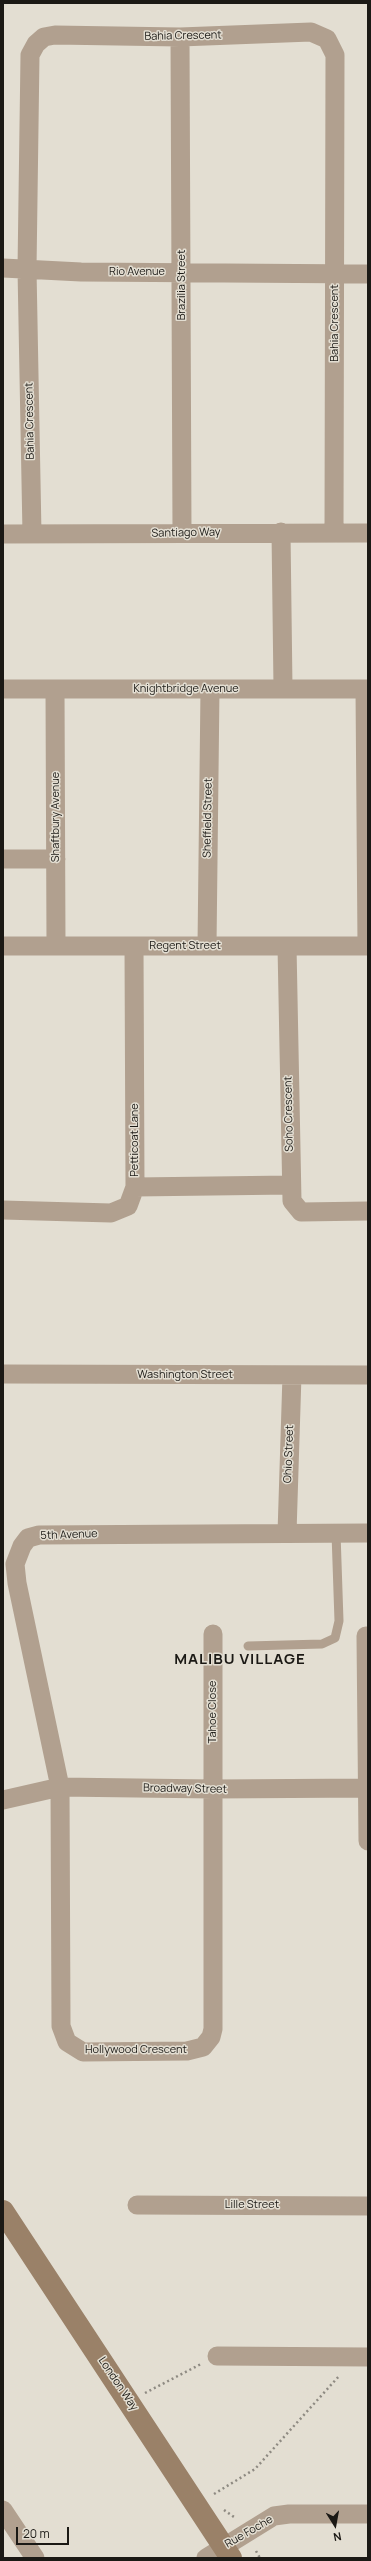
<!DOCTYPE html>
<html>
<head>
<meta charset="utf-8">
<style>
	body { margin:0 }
	#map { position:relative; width:371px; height:2561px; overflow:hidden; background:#e3ded2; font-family:Manrope,sans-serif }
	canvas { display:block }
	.frame { position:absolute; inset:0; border:4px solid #1b1915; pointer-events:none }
	.north { position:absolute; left:315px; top:2505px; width:40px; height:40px; -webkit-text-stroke:3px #e3ded2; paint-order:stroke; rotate:169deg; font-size:11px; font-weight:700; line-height:16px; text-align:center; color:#1b1915 }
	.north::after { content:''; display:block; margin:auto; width:14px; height:18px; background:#1b1915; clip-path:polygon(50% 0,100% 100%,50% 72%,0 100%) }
	.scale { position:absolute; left:16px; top:2527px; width:53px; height:18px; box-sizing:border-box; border:2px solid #1b1915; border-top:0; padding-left:5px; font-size:12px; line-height:14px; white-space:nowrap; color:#1b1915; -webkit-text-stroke:3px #e3ded2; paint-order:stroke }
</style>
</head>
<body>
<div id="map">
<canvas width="371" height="2561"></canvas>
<div class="frame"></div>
<div class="north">N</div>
<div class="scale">20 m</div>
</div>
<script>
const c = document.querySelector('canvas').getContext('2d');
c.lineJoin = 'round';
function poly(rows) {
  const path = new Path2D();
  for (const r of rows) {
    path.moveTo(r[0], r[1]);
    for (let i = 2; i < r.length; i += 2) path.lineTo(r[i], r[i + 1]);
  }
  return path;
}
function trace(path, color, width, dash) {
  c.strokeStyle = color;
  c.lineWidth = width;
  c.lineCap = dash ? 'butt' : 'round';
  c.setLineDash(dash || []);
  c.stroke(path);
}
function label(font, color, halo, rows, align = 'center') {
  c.font = font + ' Manrope,sans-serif';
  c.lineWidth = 3;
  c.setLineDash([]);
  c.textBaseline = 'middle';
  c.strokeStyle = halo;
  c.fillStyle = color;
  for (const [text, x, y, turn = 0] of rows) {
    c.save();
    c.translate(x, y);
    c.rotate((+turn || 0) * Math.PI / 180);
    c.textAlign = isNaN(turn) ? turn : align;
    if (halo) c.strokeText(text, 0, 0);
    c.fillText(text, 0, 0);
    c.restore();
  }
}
const path = poly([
	[145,2393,201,2364],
	[214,2494,255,2469,340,2375],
	[224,2510,234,2517],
	[256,2551,260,2558]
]);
const lane = poly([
	[248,1646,322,1644,335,1638,339,1621,336,1533]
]);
const street = poly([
	[180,37,182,533],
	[3,268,81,272,368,274],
	[281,532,283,688],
	[3,534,368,533],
	[32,534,27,269,30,55,36,44,44,37,55,35,180,37,311,32,327,39,335,55,334,533],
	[3,689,368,689],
	[55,689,56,945],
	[365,689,367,946],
	[3,859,56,859],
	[3,946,368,946],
	[207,946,210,689],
	[287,946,292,1201,301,1212,368,1211],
	[135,1187,290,1185],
	[3,1210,111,1213,128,1206,135,1187,134,946],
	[3,1374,368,1375],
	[287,1533,292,1375],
	[213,1634,213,2029,211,2037,203,2047,187,2051,83,2052,67,2042,61,2026,60,1787,17,1583,15,1564,22,1546,28,1538,39,1535,368,1533],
	[366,1636,368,1841],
	[3,1800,60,1787,213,1789,368,1788],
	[137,2205,368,2206],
	[217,2356,368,2357],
	[3,2510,35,2558],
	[206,2558,274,2516,289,2514,368,2514]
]);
const secondary = poly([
	[3,2211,231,2558]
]);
const streetNames = [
	["Bahia Crescent",183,36,-1],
	["Rio Avenue",137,272],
	["Brazilia Street",182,285,-90],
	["Bahia Crescent",335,323,-90],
	["Bahia Crescent",30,421,-91],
	["Santiago Way",186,533,-1],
	["Knightbridge Avenue",186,689],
	["Shaftbury Avenue",56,817,-90],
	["Sheffield Street",208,818,-89],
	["Regent Street",185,946],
	["Soho Crescent",289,1114,-91],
	["Petticoat Lane",135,1140,-90],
	["Washington Street",185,1375],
	["Ohio Street",289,1454,-88],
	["5th Avenue",69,1535,-2],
	["Tahoe Close",213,1712,-90],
	["Broadway Street",185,1789,1],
	["Hollywood Crescent",136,2050],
	["Lille Street",252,2205],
	["London Way",118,2384,56],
	["Rue Foche",249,2532,-30]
];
const districtNames = [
	["MALIBU VILLAGE",240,1660]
];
trace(path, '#8e8a82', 2.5, [2, 3]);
trace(lane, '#b1a08f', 9);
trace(street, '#b1a08f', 19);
trace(secondary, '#9a8168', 22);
label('11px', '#1b1915', '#e3ded2', streetNames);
c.letterSpacing = '1px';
label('bold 15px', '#1b1915', '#e3ded2', districtNames);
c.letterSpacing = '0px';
</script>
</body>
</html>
